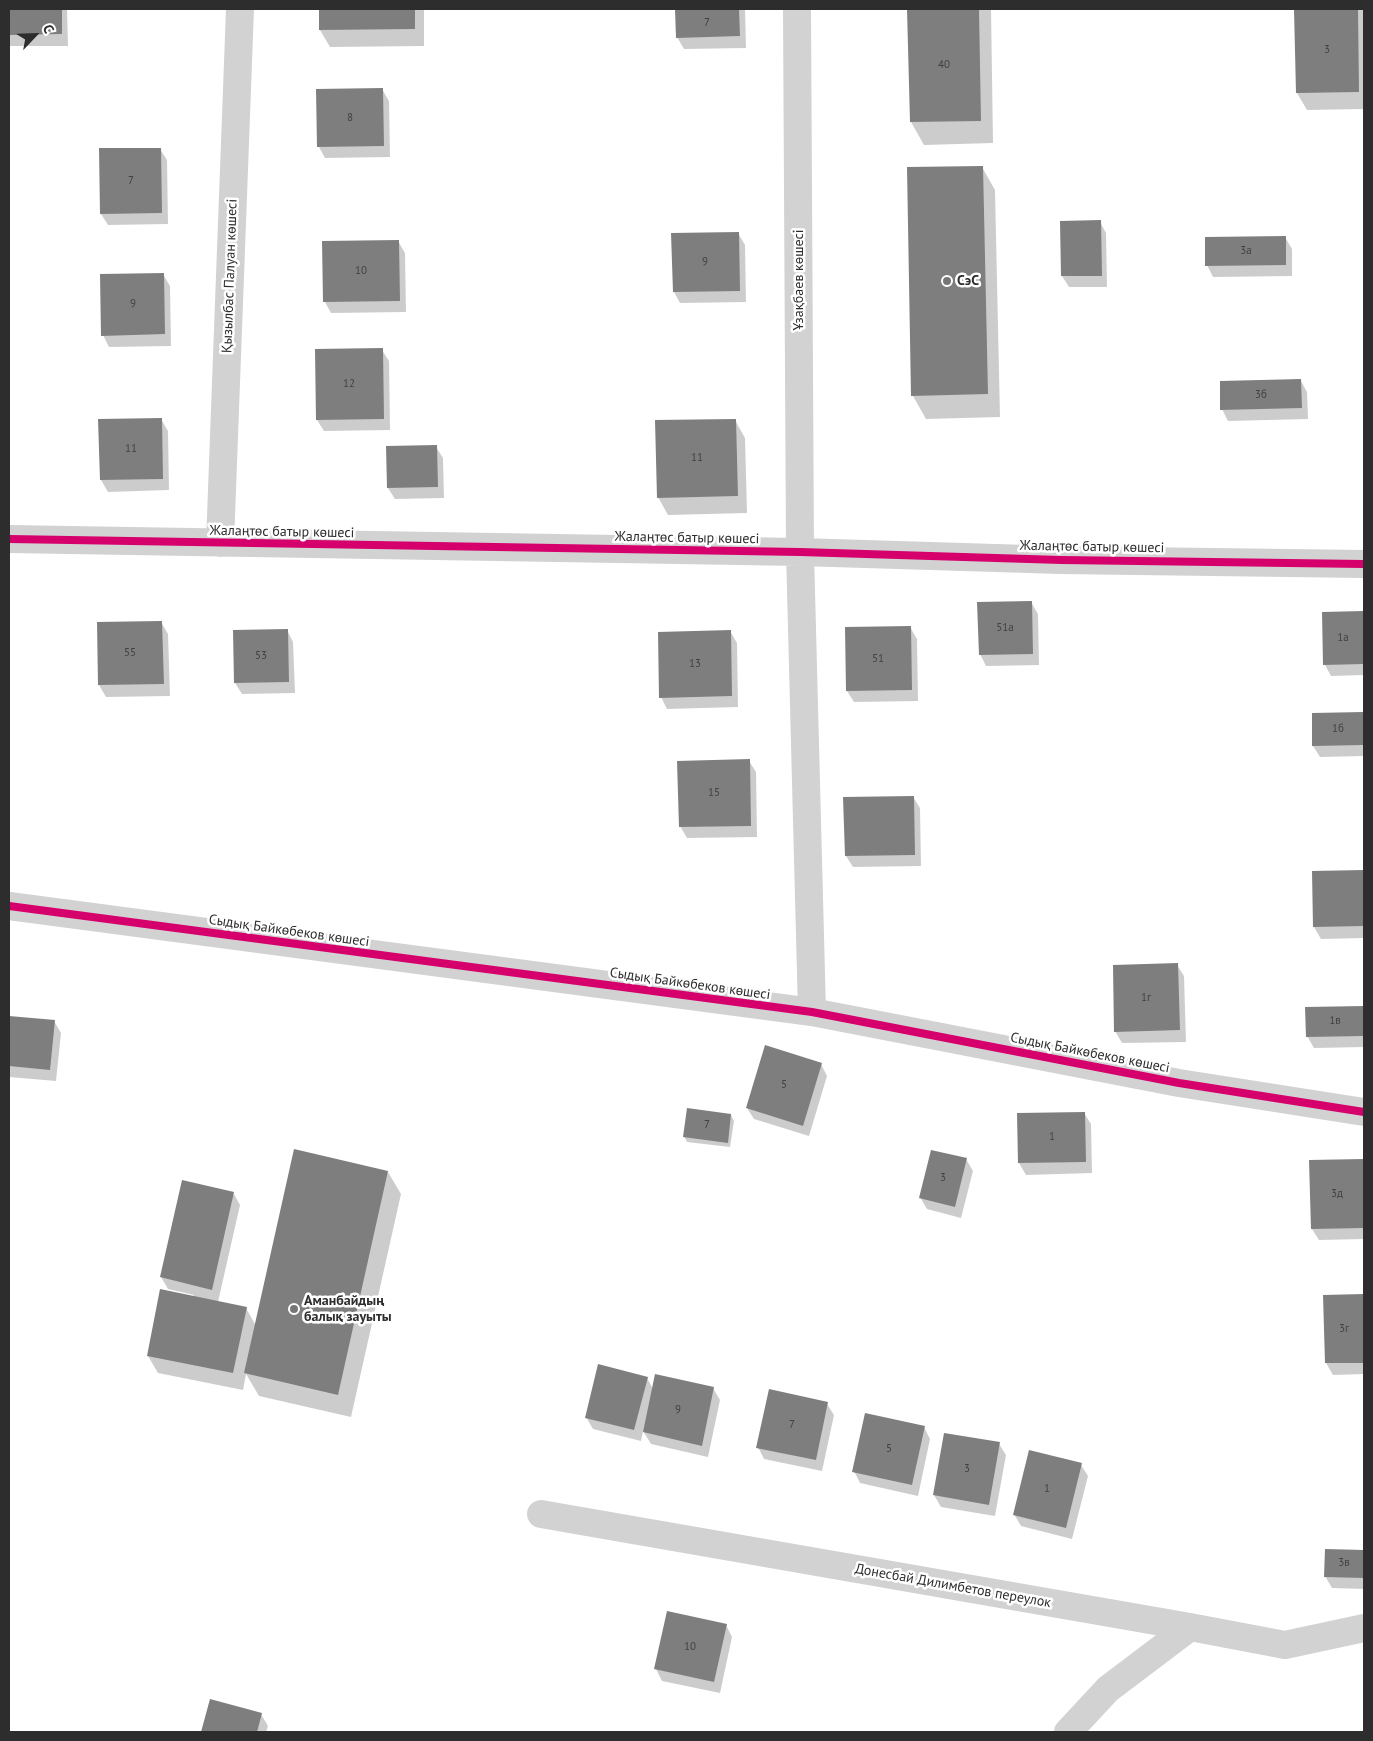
<!DOCTYPE html>
<html>
<head>
<meta charset="utf-8">
<style>
	body { margin:0 }
	#map { position:relative; width:1373px; height:1741px; overflow:hidden; background:#fff; font-family:"PT Sans",sans-serif }
	canvas { display:block }
	.frame { position:absolute; inset:0; border:10px solid #2d2d2d; pointer-events:none }
	.north { position:absolute; left:10px; top:10px; width:50px; height:50px; -webkit-text-stroke:4px #fff; paint-order:stroke; rotate:66deg; font-size:14px; font-weight:700; line-height:20px; text-align:center; color:#2d2d2d }
	.north::after { content:''; display:block; margin:auto; width:18px; height:22px; background:#2d2d2d; clip-path:polygon(50% 0,100% 100%,50% 72%,0 100%) }
</style>
</head>
<body>
<div id="map">
<canvas width="1373" height="1741"></canvas>
<div class="frame"></div>
<div class="north">С</div>
</div>
<script>
const c = document.querySelector('canvas').getContext('2d');
c.lineJoin = 'round';
function fill(path, color) {
  c.fillStyle = color;
  c.fill(path, 'evenodd');
}
function poly(rows) {
  const path = new Path2D();
  for (const r of rows) {
    path.moveTo(r[0], r[1]);
    for (let i = 2; i < r.length; i += 2) path.lineTo(r[i], r[i + 1]);
  }
  return path;
}
function trace(path, color, width, dash) {
  c.strokeStyle = color;
  c.lineWidth = width;
  c.lineCap = dash ? 'butt' : 'round';
  c.setLineDash(dash || []);
  c.stroke(path);
}
function label(font, color, halo, rows, align = 'center') {
  c.font = font + ' "PT Sans",sans-serif';
  c.lineWidth = 5;
  c.setLineDash([]);
  c.textBaseline = 'middle';
  c.strokeStyle = halo;
  c.fillStyle = color;
  for (const [text, x, y, turn = 0] of rows) {
    c.save();
    c.translate(x, y);
    c.rotate((+turn || 0) * Math.PI / 180);
    c.textAlign = isNaN(turn) ? turn : align;
    if (halo) c.strokeText(text, 0, 0);
    c.fillText(text, 0, 0);
    c.restore();
  }
}
const shadow = poly([
	[9,9,67,9,68,46,9,46],
	[320,9,424,9,424,46,330,47,320,30],
	[676,9,745,9,746,48,684,49,677,37],
	[909,9,991,9,993,143,924,145,911,122],
	[1295,9,1364,9,1364,109,1307,110,1297,93],
	[382,89,389,101,390,157,325,158,319,147],
	[160,149,167,160,168,224,108,225,101,214],
	[982,167,995,190,1000,417,926,419,913,396,908,168],
	[1100,222,1106,233,1107,287,1069,287,1062,276],
	[738,233,745,245,746,302,680,303,674,292],
	[1285,237,1292,249,1292,276,1213,277,1207,265],
	[398,241,405,253,406,312,331,313,325,302],
	[163,274,170,286,171,346,109,347,103,335],
	[382,350,389,361,390,430,324,431,317,420],
	[1301,381,1307,392,1308,419,1228,421,1222,409],
	[161,419,168,431,169,490,108,492,101,480,100,420],
	[735,420,745,438,747,513,668,515,658,497],
	[436,447,443,458,444,498,395,499,388,488],
	[1031,602,1038,614,1039,665,986,666,980,654],
	[1323,613,1364,613,1364,675,1331,676,1325,665],
	[161,622,168,634,170,696,106,697,99,685,98,623],
	[910,627,917,639,918,701,854,702,847,691],
	[287,630,293,642,295,693,242,694,235,683],
	[730,631,737,643,738,707,667,709,661,697],
	[1364,713,1364,756,1320,757,1313,746,1313,714],
	[749,761,756,772,757,837,687,838,680,826],
	[913,797,920,808,921,866,853,867,846,856],
	[1364,871,1364,938,1321,939,1314,927,1313,872],
	[1177,965,1184,976,1186,1042,1122,1043,1115,1031],
	[1364,1007,1364,1047,1314,1048,1307,1036,1306,1008],
	[9,1017,54,1021,61,1033,56,1081,9,1077],
	[821,1064,827,1076,809,1136,754,1119,747,1108],
	[1084,1113,1091,1124,1092,1173,1026,1175,1019,1163,1018,1114],
	[731,1115,734,1121,730,1147,687,1142,684,1136],
	[966,1159,973,1171,961,1218,927,1209,920,1197],
	[1364,1160,1364,1239,1319,1240,1312,1229,1311,1161],
	[388,1172,401,1194,351,1417,259,1396,246,1374,243,1390,158,1373,148,1356,194,1295,168,1289,161,1277,234,1194,240,1205,218,1302,246,1308,256,1326],
	[1364,1295,1364,1374,1333,1375,1326,1363,1325,1296],
	[647,1378,653,1389,713,1388,720,1400,708,1457,651,1444,643,1431,641,1441,593,1429,586,1417],
	[827,1404,834,1415,822,1471,764,1459,758,1447],
	[924,1427,930,1439,918,1496,860,1483,854,1471],
	[999,1444,1006,1455,995,1516,941,1507,934,1495],
	[1081,1465,1088,1476,1072,1539,1021,1526,1014,1514],
	[1326,1550,1364,1551,1364,1589,1332,1588,1325,1576],
	[726,1625,732,1637,720,1693,662,1681,656,1669],
	[211,1701,261,1714,268,1726,266,1732,202,1732]
]);
const building = poly([
	[9,9,62,9,62,34,9,35],
	[319,9,415,9,415,29,319,30],
	[675,9,739,9,740,36,676,38],
	[907,9,979,9,981,121,910,122],
	[1294,9,1358,9,1359,92,1296,93],
	[383,88,384,146,317,147,316,89],
	[99,148,161,148,162,213,100,214],
	[983,166,988,394,911,396,907,167],
	[1101,220,1102,276,1061,276,1060,221],
	[739,232,740,291,673,292,671,233],
	[1286,236,1286,265,1205,266,1205,237],
	[399,240,400,301,323,302,322,241],
	[164,273,165,334,101,336,100,274],
	[383,348,384,419,316,420,315,349],
	[1301,379,1302,408,1220,410,1220,381],
	[162,418,163,479,100,480,98,419],
	[736,419,738,496,657,498,655,420],
	[437,445,438,487,387,488,386,446],
	[1032,601,1033,654,979,655,977,602],
	[1364,611,1364,664,1323,665,1322,612],
	[162,621,164,684,98,685,97,622],
	[911,626,912,690,846,691,845,627],
	[288,629,289,682,234,683,233,630],
	[731,630,732,696,659,698,658,632],
	[1364,712,1364,745,1312,746,1312,713],
	[750,759,751,826,679,827,677,761],
	[914,796,915,855,845,856,843,797],
	[1364,870,1364,926,1313,927,1312,871],
	[1178,963,1180,1030,1114,1032,1113,965],
	[1364,1006,1364,1036,1306,1037,1305,1007],
	[9,1016,55,1020,50,1070,9,1066],
	[765,1045,822,1063,803,1126,746,1108],
	[687,1108,731,1114,728,1143,683,1137],
	[1085,1112,1086,1162,1018,1163,1017,1113],
	[294,1149,388,1171,338,1395,244,1373],
	[931,1150,967,1158,955,1207,919,1198],
	[1364,1159,1364,1228,1311,1229,1309,1160],
	[182,1180,234,1192,212,1290,160,1277],
	[160,1289,247,1307,233,1373,147,1356],
	[1364,1294,1364,1363,1325,1363,1323,1295],
	[598,1364,648,1377,634,1430,585,1418],
	[655,1374,714,1387,702,1446,643,1432],
	[769,1389,828,1402,816,1460,756,1448],
	[865,1413,925,1426,912,1485,852,1472],
	[944,1433,1000,1442,989,1505,933,1495],
	[1029,1450,1082,1463,1066,1528,1013,1515],
	[1325,1549,1364,1550,1364,1578,1324,1577],
	[667,1611,727,1624,714,1682,654,1669],
	[210,1699,262,1713,257,1732,201,1732]
]);
const minor = poly([
	[797,9,800,552,812,1012],
	[9,539,800,552,1061,560,1364,564],
	[220,543,240,9],
	[9,906,812,1012,1179,1083,1364,1112],
	[541,1514,1190,1627,1285,1645,1364,1628],
	[1068,1732,1108,1689,1190,1627]
]);
const cycleway = poly([
	[9,539,800,552,1061,560,1364,564],
	[9,906,812,1012,1179,1083,1364,1112]
]);
const markers = [
	[947,281,5,"#767676"],
	[294,1309,5,"#767676"]
];
const numberNames = [
	["7",707,23],
	["3",1327,50],
	["40",944,65],
	["8",350,118],
	["7",131,181],
	["3а",1246,251],
	["9",705,262],
	["10",361,271],
	["9",133,304],
	["12",349,384],
	["3б",1261,395],
	["11",131,449],
	["11",697,458],
	["51а",1005,628],
	["1а",1343,638],
	["55",130,653],
	["53",261,656],
	["51",878,659],
	["13",695,664],
	["1б",1338,729],
	["15",714,793],
	["1г",1146,998],
	["1в",1335,1021],
	["5",784,1085],
	["7",707,1125],
	["1",1052,1137],
	["3",943,1178],
	["3д",1337,1194],
	["3г",1344,1329],
	["9",678,1410],
	["7",792,1425],
	["5",889,1449],
	["3",967,1469],
	["1",1047,1489],
	["3в",1344,1563],
	["10",690,1647]
];
const streetNames = [
	["Қызылбас Палуан көшесі",230,276,-88],
	["Ұзақбаев көшесі",799,280,-90],
	["Жалаңтөс батыр көшесі",282,532,1],
	["Жалаңтөс батыр көшесі",687,538,1],
	["Жалаңтөс батыр көшесі",1092,547,1],
	["Сыдық Байкөбеков көшесі",289,931,8],
	["Сыдық Байкөбеков көшесі",690,984,8],
	["Сыдық Байкөбеков көшесі",1090,1053,11],
	["Донесбай Дилимбетов переулок",953,1586,10]
];
const poiNames = [
	["СэС",957,281],
	["Аманбайдың",304,1301],
	["балық зауыты",304,1317]
];
fill(shadow, '#0003');
fill(building, '#7e7e7e');
trace(minor, '#d2d2d2', 28);
trace(cycleway, '#d6006c', 8);
for (const [x, y, r, color] of markers) {
  const dot = new Path2D();
  dot.arc(x, y, r, 0, 2 * Math.PI);
  c.fillStyle = color;
  c.fill(dot);
  trace(dot, '#fff', 2);
}
label('11px', '#414141', null, numberNames);
label('14px', '#2d2d2d', '#fff', streetNames);
label('bold 14px', '#2d2d2d', '#fff', poiNames, 'left');
</script>
</body>
</html>
